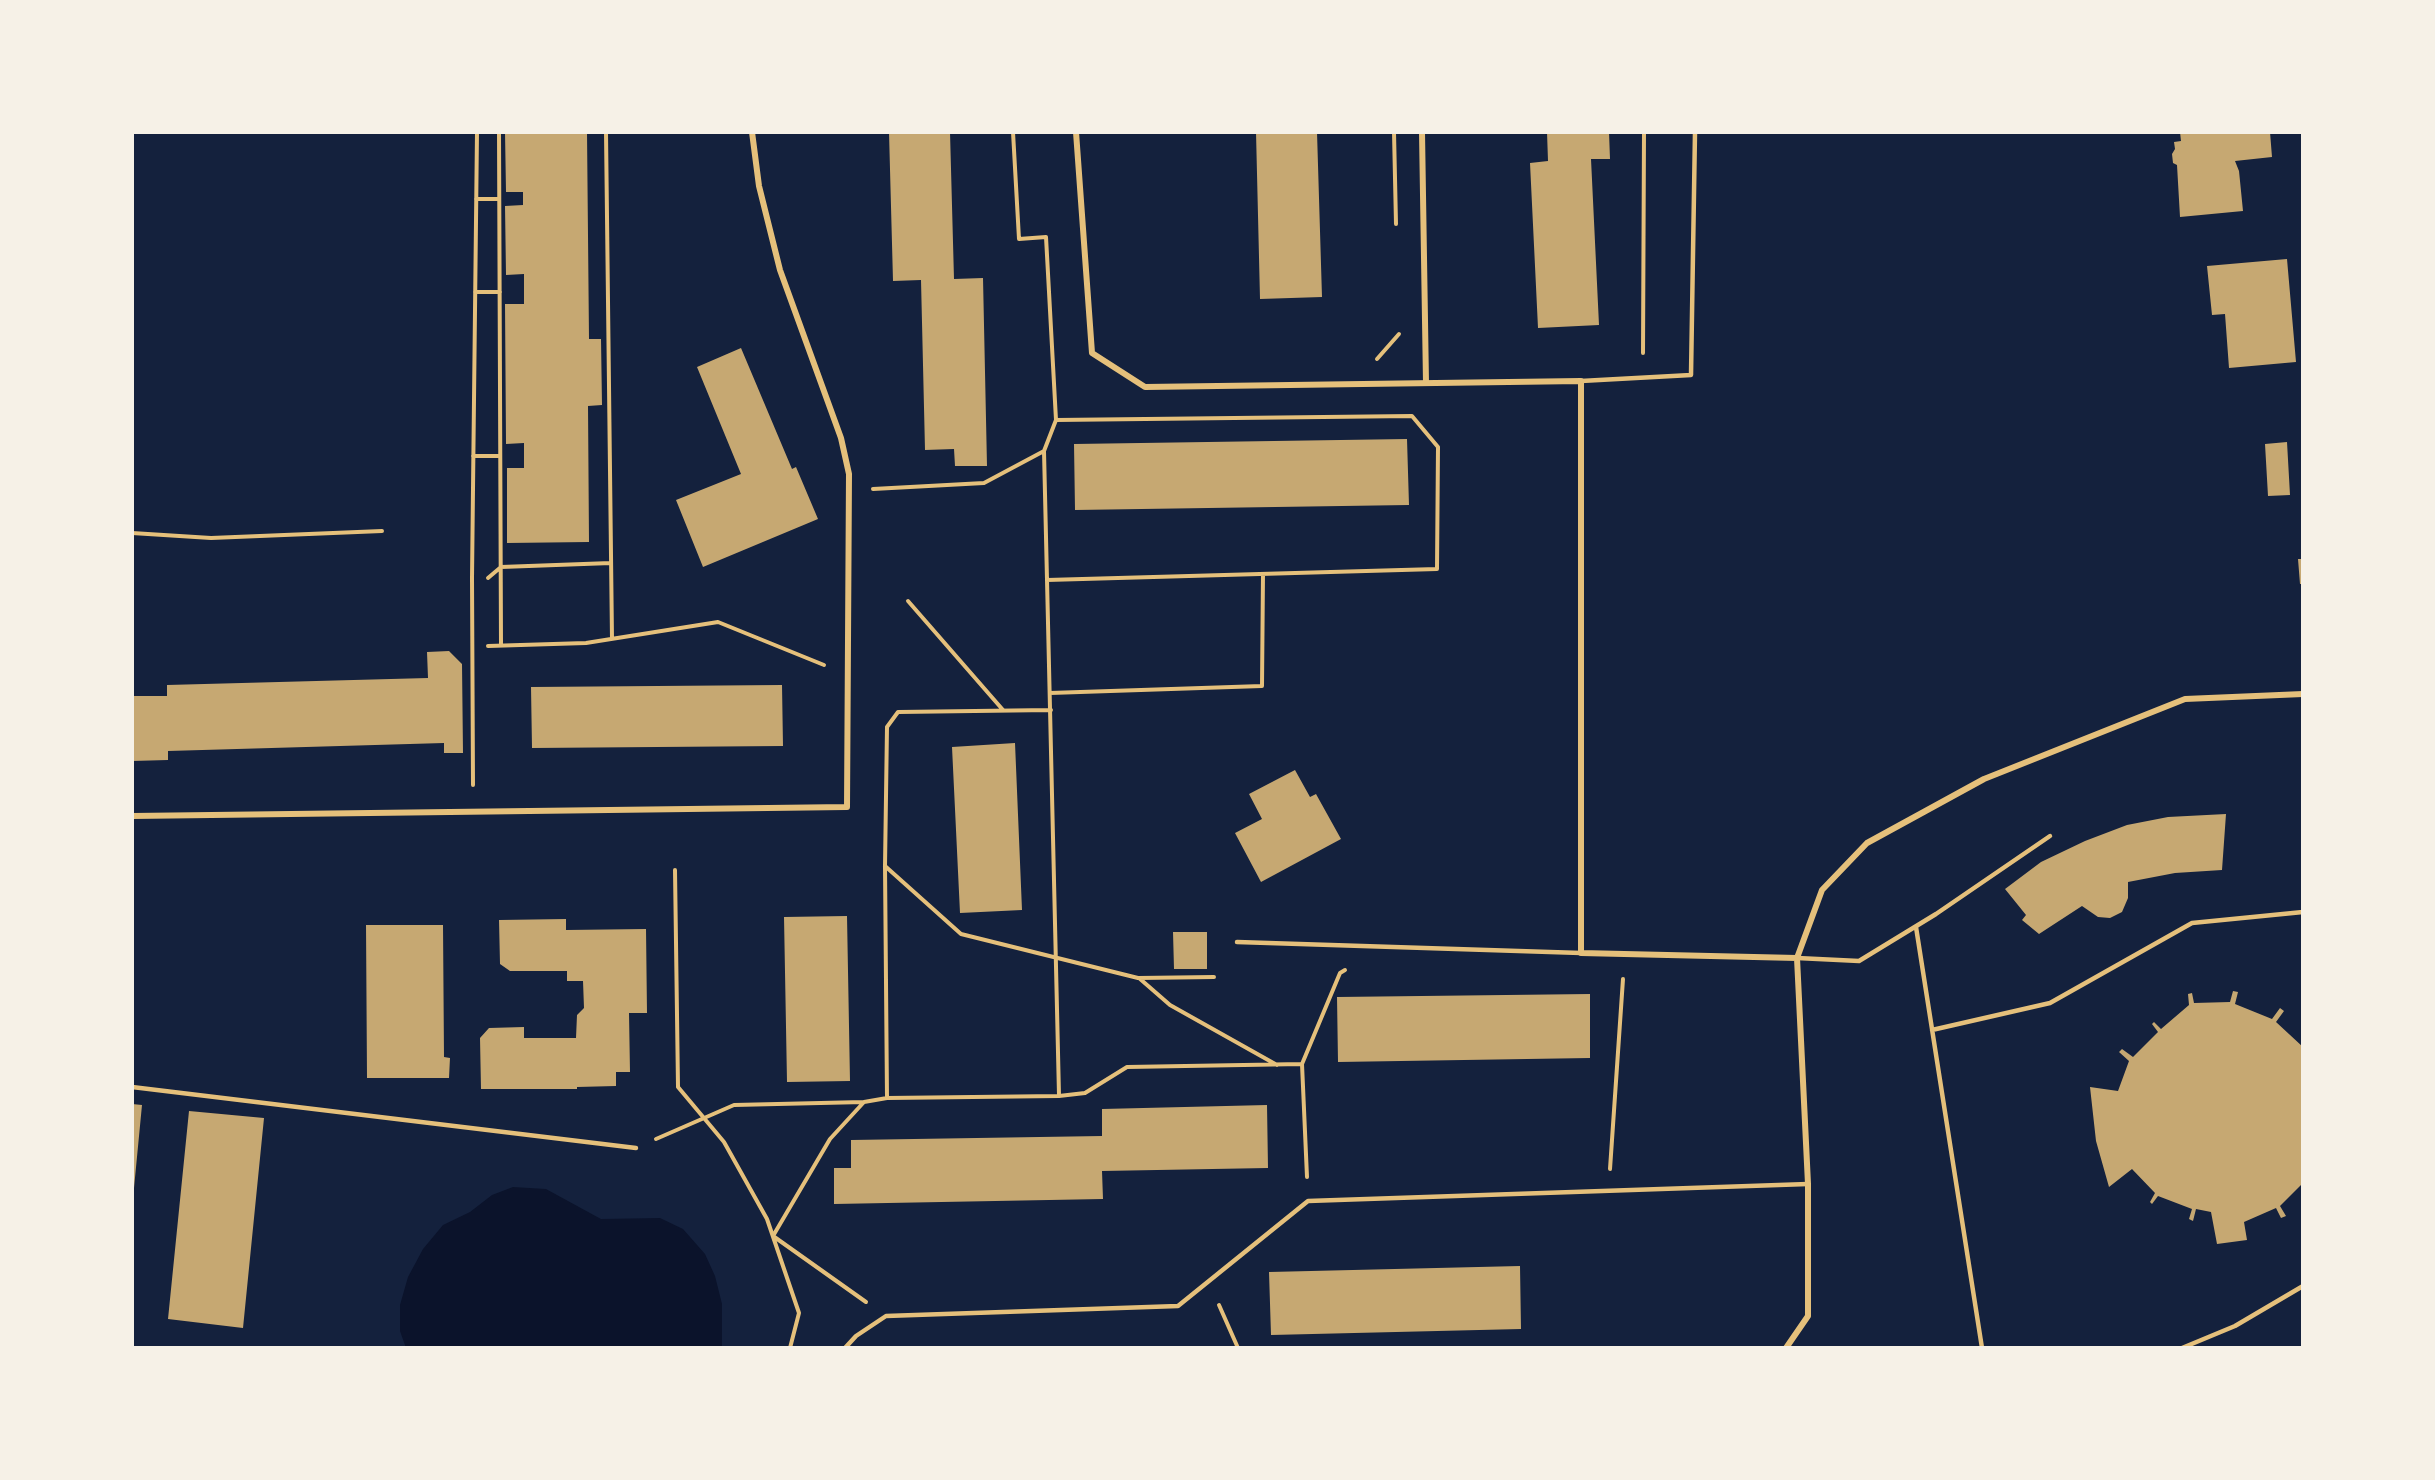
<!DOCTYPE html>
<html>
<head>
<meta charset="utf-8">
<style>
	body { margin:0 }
	#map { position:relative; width:2435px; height:1480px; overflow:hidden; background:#14213d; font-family:Manrope,sans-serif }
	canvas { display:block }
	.frame { position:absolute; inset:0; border:134px solid #f6f1e7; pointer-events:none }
</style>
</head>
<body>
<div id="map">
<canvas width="2435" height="1480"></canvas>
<div class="frame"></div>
</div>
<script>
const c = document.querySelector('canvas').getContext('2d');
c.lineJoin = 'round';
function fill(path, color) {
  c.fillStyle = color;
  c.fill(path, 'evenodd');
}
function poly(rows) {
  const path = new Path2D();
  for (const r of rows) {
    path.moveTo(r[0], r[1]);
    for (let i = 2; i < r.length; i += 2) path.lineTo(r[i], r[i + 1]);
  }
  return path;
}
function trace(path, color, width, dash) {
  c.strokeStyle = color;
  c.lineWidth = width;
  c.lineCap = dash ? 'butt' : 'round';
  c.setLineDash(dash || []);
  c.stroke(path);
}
const water = poly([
	[513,1187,546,1189,601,1219,660,1218,683,1229,705,1254,715,1276,722,1304,722,1348,406,1348,400,1331,400,1305,408,1277,423,1249,443,1225,470,1212,492,1195]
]);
const building = poly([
	[505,132,587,132,589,339,601,339,602,405,588,406,589,542,507,543,507,468,524,468,524,443,506,444,505,304,524,304,524,274,506,275,505,206,523,205,523,192,506,192],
	[889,132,950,132,954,279,983,278,987,466,955,466,954,449,925,450,921,280,893,281],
	[1256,132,1317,132,1322,297,1260,299],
	[1547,132,1609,132,1610,159,1591,159,1599,325,1538,328,1530,163,1548,161],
	[2180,132,2270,132,2272,157,2235,161,2239,171,2243,211,2180,217,2177,165,2173,163,2172,154,2175,149,2174,142,2181,141],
	[2287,259,2296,362,2229,368,2225,314,2212,315,2207,266],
	[741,348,792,469,796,467,818,519,703,567,676,500,741,474,697,367],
	[1407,439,1409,505,1075,510,1074,444],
	[2287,442,2290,495,2268,496,2265,444],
	[2298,559,2303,559,2303,584,2300,584],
	[449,651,462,664,463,753,444,753,444,743,168,751,168,760,132,761,132,696,167,696,167,685,428,678,427,652],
	[782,685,783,746,532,748,531,687],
	[1015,743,1022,910,960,913,952,747],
	[1295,770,1310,797,1316,794,1341,839,1261,882,1235,833,1262,819,1249,794],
	[2226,814,2222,870,2175,873,2128,882,2128,898,2122,912,2110,918,2098,917,2082,906,2039,934,2022,920,2026,915,2005,889,2041,862,2085,841,2127,825,2168,817],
	[847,916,850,1081,787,1082,784,917],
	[566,919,566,930,646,929,647,1013,629,1013,630,1072,616,1072,616,1086,577,1087,577,1089,481,1089,480,1038,489,1028,524,1027,524,1038,576,1038,577,1015,584,1008,583,981,567,981,567,971,510,971,500,964,499,920],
	[366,925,443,925,444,1057,450,1058,449,1078,367,1078],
	[1173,932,1207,932,1207,969,1174,969],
	[2233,991,2238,992,2235,1004,2272,1019,2280,1008,2284,1011,2276,1022,2303,1047,2303,1183,2280,1206,2286,1216,2281,1218,2276,1208,2244,1222,2247,1240,2217,1244,2211,1212,2196,1209,2193,1221,2189,1219,2192,1209,2158,1196,2152,1204,2150,1202,2155,1193,2132,1169,2109,1187,2096,1141,2090,1087,2118,1091,2129,1061,2119,1052,2122,1049,2133,1057,2158,1032,2152,1024,2154,1022,2161,1029,2189,1005,2188,994,2192,993,2194,1003,2230,1002],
	[1590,994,1590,1058,1338,1062,1337,997],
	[132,1104,142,1105,134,1188,132,1188],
	[1267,1105,1268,1168,1102,1171,1103,1199,834,1204,834,1168,851,1168,851,1140,1102,1136,1102,1109],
	[189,1111,264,1118,243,1328,168,1319],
	[1520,1266,1521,1329,1271,1335,1269,1272]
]);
const path = poly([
	[499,132,501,645],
	[606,132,612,639],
	[1013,132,1019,239,1046,237,1056,420,1412,416,1438,447,1437,569,1047,580],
	[1394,132,1396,224],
	[476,199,499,199],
	[475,292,500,292],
	[1643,353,1644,132],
	[1377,359,1399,334],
	[1044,451,1059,1095],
	[473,456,500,456],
	[873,489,984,483,1044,451,1056,420],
	[132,533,211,538,382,531],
	[488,578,501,567,611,563],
	[908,601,1003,710],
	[488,646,586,643,718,622,824,665],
	[1050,693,1262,686,1263,574],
	[473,785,472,578,477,132],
	[885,866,961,934,1138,978,1214,977],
	[675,870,678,1087,724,1142,767,1219,799,1313,790,1348],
	[1139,978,1170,1005,1277,1065],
	[887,1098,885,866,887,727,898,712,1051,710],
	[656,1139,734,1105,864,1102],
	[1610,1169,1623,979],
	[1307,1177,1302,1064,1340,973,1345,970],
	[866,1302,773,1236,830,1139,864,1102,887,1098,1059,1096,1085,1093,1127,1067,1302,1064],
	[1219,1305,1238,1348]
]);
const service = poly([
	[1581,381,1691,375,1695,132],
	[1916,927,1982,1348],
	[1237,942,1581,953],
	[1797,958,1859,961,1936,914,2050,836],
	[1932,1030,2050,1003,2192,923,2303,912],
	[132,1087,636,1148],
	[845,1348,856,1336,886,1316,1178,1306,1308,1201,1808,1184],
	[2182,1348,2235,1326,2303,1286]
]);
const minor = poly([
	[1076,132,1092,353,1145,387,1581,381,1581,953,1797,958],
	[1422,132,1426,383],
	[132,816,847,807,849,474,841,438,780,270,759,186,752,132],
	[1786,1348,1808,1316,1808,1184,1797,958,1822,890,1867,843,1984,779,2185,699,2303,694]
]);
fill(water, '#0b132b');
fill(building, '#c6a872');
trace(path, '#e5c07b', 4);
trace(service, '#e5c07b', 4.5);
trace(minor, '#e5c07b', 6);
</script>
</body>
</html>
